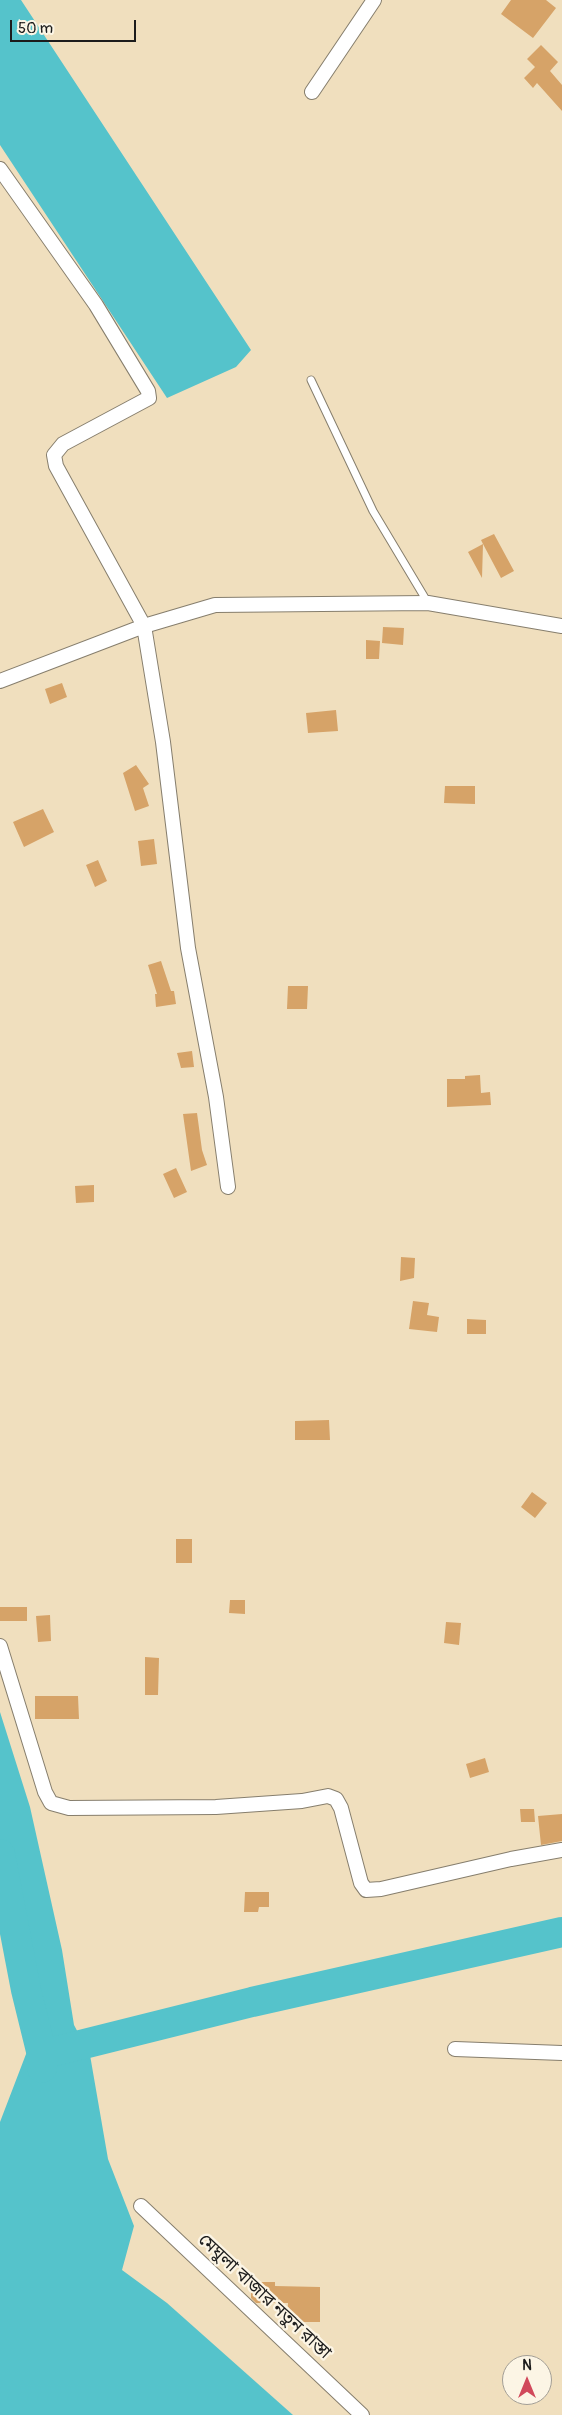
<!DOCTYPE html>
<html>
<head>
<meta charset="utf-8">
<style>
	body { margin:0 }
	#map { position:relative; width:562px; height:2415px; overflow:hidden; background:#f0dfbe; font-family:Pangolin,sans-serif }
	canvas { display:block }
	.north { position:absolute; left:502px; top:2355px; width:50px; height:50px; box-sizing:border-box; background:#fcf5e5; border:1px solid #a29e95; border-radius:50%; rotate:0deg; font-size:14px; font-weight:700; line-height:20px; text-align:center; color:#1c1c1c }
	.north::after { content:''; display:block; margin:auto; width:18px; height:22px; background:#d1495b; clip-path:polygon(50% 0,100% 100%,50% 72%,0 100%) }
	.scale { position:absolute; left:10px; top:20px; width:126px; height:22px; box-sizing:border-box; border:2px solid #1c1c1c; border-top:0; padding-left:6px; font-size:15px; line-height:18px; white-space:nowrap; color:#1c1c1c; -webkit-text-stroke:4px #fcf5e5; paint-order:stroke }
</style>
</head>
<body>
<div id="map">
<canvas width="562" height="2415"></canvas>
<div class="north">N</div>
<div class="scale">50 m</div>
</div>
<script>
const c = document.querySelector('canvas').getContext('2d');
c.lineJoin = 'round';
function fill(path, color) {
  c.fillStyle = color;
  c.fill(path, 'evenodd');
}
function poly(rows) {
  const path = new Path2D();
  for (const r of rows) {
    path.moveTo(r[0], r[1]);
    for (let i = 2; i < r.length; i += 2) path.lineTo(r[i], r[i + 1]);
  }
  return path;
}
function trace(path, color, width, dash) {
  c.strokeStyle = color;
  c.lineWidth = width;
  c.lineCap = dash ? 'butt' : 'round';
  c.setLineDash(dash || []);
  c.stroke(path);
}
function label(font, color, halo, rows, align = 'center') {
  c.font = font + ' Pangolin,"Noto Sans Bengali",sans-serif';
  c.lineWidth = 4.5;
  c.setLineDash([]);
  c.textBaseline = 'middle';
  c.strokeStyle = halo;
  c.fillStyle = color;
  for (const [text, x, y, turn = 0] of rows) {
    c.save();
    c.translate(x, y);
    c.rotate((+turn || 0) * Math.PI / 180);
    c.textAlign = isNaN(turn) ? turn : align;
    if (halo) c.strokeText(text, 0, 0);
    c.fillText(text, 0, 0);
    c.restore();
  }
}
const water = poly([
	[0,0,21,0,251,350,236,367,167,398,0,145],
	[0,1712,30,1807,62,1950,74,2025,90,2055,108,2159,134,2226,122,2270,167,2303,293,2415,0,2415,0,2122,36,2028,30,1978,14,1923,0,1854]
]);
const river = poly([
	[0,1854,26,1990,42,2055,42,2068],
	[44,2054,252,2002,562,1932]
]);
const building = poly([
	[511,0,546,0,556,8,533,38,501,14],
	[541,45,558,62,550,71,562,85,562,111,537,83,533,88,524,78,535,67,527,59],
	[494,534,514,571,501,578,483,544,482,578,468,552,483,544,481,540],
	[383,627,404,628,403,645,382,643],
	[366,640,380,641,379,659,366,659],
	[62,683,67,697,50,704,45,689],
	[336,710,338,731,308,733,306,713],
	[136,765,149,784,143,788,149,806,135,811,123,773],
	[445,786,475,786,475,804,444,803],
	[43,809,54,832,24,847,13,822],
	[154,839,157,864,141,866,138,841],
	[98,860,107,881,95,887,86,865],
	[161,961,171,991,174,991,176,1004,156,1007,155,994,157,994,148,965],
	[288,986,308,986,307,1009,287,1009],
	[192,1051,194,1067,181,1068,177,1053],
	[480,1075,481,1093,490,1092,491,1105,447,1107,447,1079,465,1079,465,1076],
	[197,1113,202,1150,207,1165,191,1171,183,1114],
	[176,1168,187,1192,174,1198,163,1174],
	[94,1185,94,1202,76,1203,75,1186],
	[401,1257,415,1258,414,1278,400,1281],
	[413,1301,429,1303,427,1315,439,1317,437,1332,409,1329],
	[467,1319,486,1320,486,1334,467,1334],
	[329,1420,330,1440,295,1440,295,1421],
	[532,1492,547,1503,535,1518,521,1507],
	[176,1539,192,1539,192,1563,176,1563],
	[230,1600,245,1600,245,1614,229,1613],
	[0,1607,27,1607,27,1621,0,1621],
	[50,1615,51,1641,38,1642,36,1616],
	[446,1622,461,1623,459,1645,444,1643],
	[145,1657,159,1658,158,1695,145,1695],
	[35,1696,78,1696,79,1719,35,1719],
	[485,1758,489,1772,470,1778,466,1764],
	[520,1809,534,1809,535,1822,521,1822],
	[562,1814,562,1841,541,1845,538,1816],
	[245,1892,269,1892,269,1907,259,1907,258,1912,244,1912],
	[251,2282,275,2282,275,2286,320,2287,320,2322,287,2322,288,2303,256,2303,251,2298]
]);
const service = poly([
	[311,380,373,511,428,603]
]);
const minor = poly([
	[312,92,374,0],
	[0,169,96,305,148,391,149,398,63,444,54,455,56,466,144,626,163,742,188,948,216,1097,228,1187],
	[0,681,144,626,215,605,428,603,562,626],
	[0,1646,45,1792,51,1803,69,1808,216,1807,302,1801,328,1796,336,1799,341,1808,361,1883,366,1890,381,1889,511,1859,562,1850],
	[455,2049,562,2053],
	[141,2206,362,2415]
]);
const streetNames = [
	["মেঘুলা বাজার নতুন রাস্তা",264,2297,43]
];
fill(water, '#55c3cb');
trace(river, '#55c3cb', 30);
fill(building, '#d6a368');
trace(service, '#867e6d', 9);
trace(minor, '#867e6d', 16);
trace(service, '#fff', 7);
trace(minor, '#fff', 14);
label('18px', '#1c1c1c', '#fcf5e5', streetNames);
</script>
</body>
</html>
